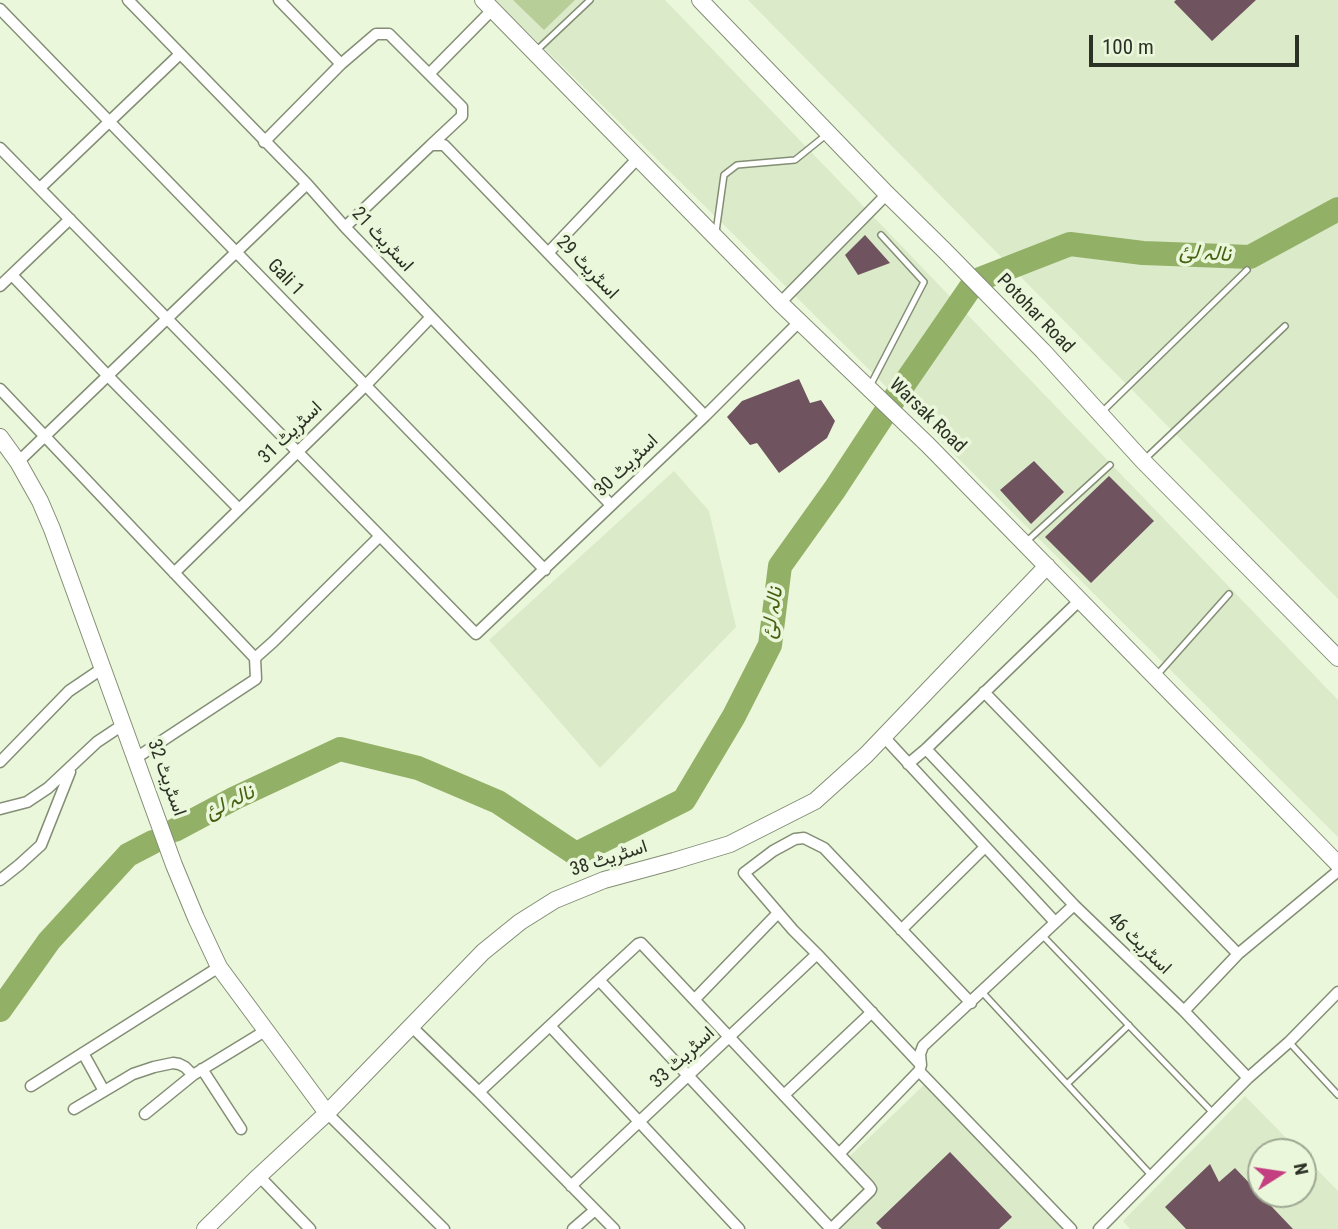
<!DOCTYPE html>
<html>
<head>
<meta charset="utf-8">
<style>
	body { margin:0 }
	#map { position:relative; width:1338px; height:1229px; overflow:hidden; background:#ebf7db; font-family:"Roboto Condensed",sans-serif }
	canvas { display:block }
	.north { position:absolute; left:1247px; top:1138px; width:70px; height:70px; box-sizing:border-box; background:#ebf7db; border:2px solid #9fa893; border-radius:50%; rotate:78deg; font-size:19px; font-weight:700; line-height:28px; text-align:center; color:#2c3126 }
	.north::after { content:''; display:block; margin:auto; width:24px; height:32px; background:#c43f82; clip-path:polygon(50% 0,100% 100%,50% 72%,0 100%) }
	.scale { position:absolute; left:1089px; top:35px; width:210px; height:32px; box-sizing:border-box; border:4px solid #2c3126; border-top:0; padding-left:9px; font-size:21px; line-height:24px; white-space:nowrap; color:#2c3126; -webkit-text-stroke:5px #ebf7db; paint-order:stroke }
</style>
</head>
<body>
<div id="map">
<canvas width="1338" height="1229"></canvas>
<div class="north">N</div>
<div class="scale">100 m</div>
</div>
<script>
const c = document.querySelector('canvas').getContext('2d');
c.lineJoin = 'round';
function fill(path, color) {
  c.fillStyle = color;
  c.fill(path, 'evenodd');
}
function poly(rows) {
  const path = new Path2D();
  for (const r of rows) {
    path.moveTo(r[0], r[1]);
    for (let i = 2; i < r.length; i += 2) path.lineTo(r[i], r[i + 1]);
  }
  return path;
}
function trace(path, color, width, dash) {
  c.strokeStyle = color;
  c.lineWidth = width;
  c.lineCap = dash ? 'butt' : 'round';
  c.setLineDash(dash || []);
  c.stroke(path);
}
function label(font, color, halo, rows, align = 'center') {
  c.font = font + ' "Roboto Condensed",Vazirmatn,sans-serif';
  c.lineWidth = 7;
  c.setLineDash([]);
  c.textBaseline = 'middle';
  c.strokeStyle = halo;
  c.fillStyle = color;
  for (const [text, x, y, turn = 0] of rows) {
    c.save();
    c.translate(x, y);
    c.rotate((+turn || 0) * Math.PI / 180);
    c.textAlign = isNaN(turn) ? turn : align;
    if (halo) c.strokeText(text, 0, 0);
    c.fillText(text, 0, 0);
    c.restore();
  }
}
const built = poly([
	[495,0,665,0,1338,700,1338,837,724,225],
	[748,0,1338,0,1338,599],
	[674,471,709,511,736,627,600,768,489,640],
	[929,1080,1071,1229,838,1229,876,1192,849,1157],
	[1245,1096,1300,1152,1261,1152,1261,1194,1303,1194,1303,1155,1338,1191,1338,1229,1130,1229,1123,1221]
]);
const green = poly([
	[513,0,575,0,544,30]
]);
const river = poly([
	[175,830,235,798,340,749,418,768,498,802,576,854,684,800,734,716,770,645,780,566,835,489,900,390,975,281,1070,244,1143,253,1250,257,1338,209],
	[0,1010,49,941,128,855,153,842]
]);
const building = poly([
	[1176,0,1256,0,1212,41,1174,2],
	[865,235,890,263,858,275,845,255],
	[799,379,810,403,821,400,835,421,827,438,779,473,757,443,750,445,727,417,742,401],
	[1034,461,1064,492,1031,524,1000,490],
	[1109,476,1154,521,1091,583,1045,537],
	[950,1152,1012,1217,999,1229,882,1229,876,1223],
	[1210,1164,1219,1182,1235,1168,1293,1229,1186,1229,1165,1207]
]);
const lane = poly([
	[536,51,590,0],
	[716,232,724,175,737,165,795,160,826,135],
	[870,386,924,282,881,235],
	[1102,412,1247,270],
	[1145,459,1285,326],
	[1027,541,1110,465],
	[1157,675,1229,594],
	[1042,935,1213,1113],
	[982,992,1151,1175],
	[1289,1042,1338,1095],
	[1067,1084,1129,1025]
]);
const street = poly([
	[128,0,307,184,345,227,611,505],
	[279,0,341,64],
	[0,9,545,570],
	[429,74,493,9],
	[264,142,341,64,376,34,389,34,462,107,462,116,431,145],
	[0,148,476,634,705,416,799,322],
	[40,188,180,54],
	[345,227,431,145,444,145,705,416],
	[548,253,638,158],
	[12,275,109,377,239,509],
	[0,286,70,219],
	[780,303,887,194],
	[0,389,255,658,273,642,380,536],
	[18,462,307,184],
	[174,573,365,386,431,317],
	[984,692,1238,954],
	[884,737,1055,922],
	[926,749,1074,905,1184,1011,1248,1078],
	[136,758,256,679,255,658],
	[0,762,69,691,103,668],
	[908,764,926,749,1080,600],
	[0,809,27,802,48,788,97,742,124,724],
	[0,880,19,865,41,845,70,772],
	[901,930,985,847],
	[695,999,778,913],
	[1184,1011,1238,954,1338,871],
	[550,1026,739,1229],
	[412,1027,479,1092,614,1229],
	[83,1053,104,1091],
	[921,1065,817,954,793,930,744,873,773,851,795,839,804,838,824,848,971,1003],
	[202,1069,241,1129],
	[919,1071,1071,1229],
	[31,1086,219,967],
	[479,1092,599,980,638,944,641,943,869,1186,871,1189,870,1191,831,1229,599,980],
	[784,1095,872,1012],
	[74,1109,133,1074,154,1067,173,1063,179,1064,185,1067,193,1075],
	[327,1113,444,1229],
	[145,1114,193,1075,265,1031],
	[839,1154,919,1071,921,1065,920,1054,923,1046,1074,905],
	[259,1176,310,1229],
	[571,1186,817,954],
	[573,1229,595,1210],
	[1099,1229,1248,1078,1289,1042,1338,992]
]);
const secondary = poly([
	[483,0,780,303,928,445,1338,864],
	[700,0,887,194,945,251,1043,351,1143,461,1338,658],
	[0,437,18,462,40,501,52,529,174,865,196,918,219,967,327,1113],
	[205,1229,259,1176,327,1113,483,952,520,922,555,900,604,880,674,861,730,844,815,801,866,755,1047,566]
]);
const streetNames = [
	["اسٹریٹ 21",382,240,47],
	["اسٹریٹ 29",587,268,46],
	["Gali 1",285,278,46],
	["Potohar Road",1035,314,46],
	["Warsak Road",927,416,44],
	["اسٹریٹ 31",291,433,-44],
	["اسٹریٹ 30",627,466,-44],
	["اسٹریٹ 32",166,778,70],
	["اسٹریٹ 38",609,859,-18],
	["اسٹریٹ 46",1139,944,44],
	["اسٹریٹ 33",683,1058,-43]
];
const waterNames = [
	["نالہ لئ",1205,254,4],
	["نالہ لئ",773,613,-81],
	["نالہ لئ",230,803,-26]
];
fill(built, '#dbeac9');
fill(green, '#b8ce99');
trace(river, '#93b067', 24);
fill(building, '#6f545f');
trace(lane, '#838e75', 8);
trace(street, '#838e75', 13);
trace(secondary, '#838e75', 18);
trace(lane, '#fff', 5);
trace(street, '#fff', 10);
trace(secondary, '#fff', 16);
label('19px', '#2c3126', '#ebf7db', streetNames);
label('italic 21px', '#476112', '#ebf7db', waterNames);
</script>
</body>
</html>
